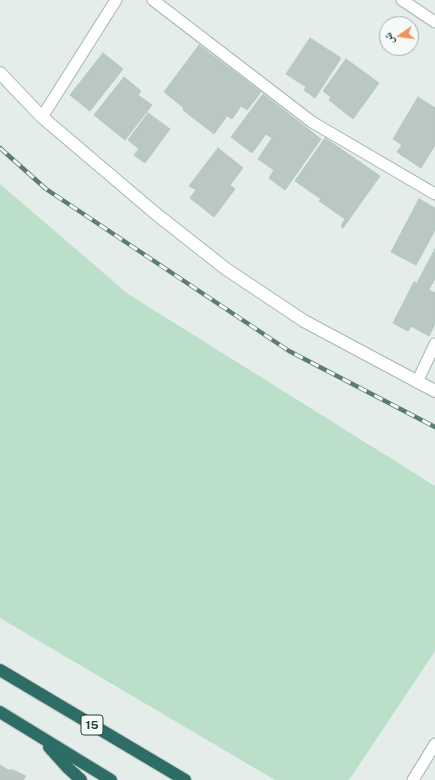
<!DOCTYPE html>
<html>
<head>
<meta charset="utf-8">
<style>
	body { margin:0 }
	#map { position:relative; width:435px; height:780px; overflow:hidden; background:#e4edea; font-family:"Public Sans","Noto Naskh Arabic",sans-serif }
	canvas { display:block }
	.north { position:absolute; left:379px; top:16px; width:40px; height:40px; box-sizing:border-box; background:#f4faf8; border:1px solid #a0b0ac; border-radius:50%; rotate:256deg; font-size:11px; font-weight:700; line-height:16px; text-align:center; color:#23403b }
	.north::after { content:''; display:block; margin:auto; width:14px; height:18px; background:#f4925b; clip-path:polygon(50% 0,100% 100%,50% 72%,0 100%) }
</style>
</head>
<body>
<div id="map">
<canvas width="435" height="780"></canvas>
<div class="north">ش</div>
</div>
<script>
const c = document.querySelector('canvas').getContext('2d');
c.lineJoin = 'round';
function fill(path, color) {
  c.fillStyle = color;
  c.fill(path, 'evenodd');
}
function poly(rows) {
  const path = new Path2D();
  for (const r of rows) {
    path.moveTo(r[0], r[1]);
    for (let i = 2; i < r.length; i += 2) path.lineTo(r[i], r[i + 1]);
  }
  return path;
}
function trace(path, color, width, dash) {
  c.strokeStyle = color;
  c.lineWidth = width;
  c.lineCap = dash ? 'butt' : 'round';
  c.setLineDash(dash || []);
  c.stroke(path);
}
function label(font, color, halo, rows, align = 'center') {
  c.font = font + ' "Public Sans",sans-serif';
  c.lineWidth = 4;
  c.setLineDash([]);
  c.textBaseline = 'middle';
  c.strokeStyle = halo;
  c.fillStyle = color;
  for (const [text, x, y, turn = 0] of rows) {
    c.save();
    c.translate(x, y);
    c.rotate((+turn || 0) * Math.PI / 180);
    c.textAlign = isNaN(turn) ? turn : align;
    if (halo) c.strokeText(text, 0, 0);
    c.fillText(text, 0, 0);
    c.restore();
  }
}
const green = poly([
	[0,184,128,294,435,486,435,651,349,780,275,780,0,618]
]);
const building = poly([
	[310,38,341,58,315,98,304,90,306,87,286,74,310,38],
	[199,45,261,92,247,110,241,106,232,119,227,116,214,134,183,110,184,108,164,92,199,45],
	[103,53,123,69,90,111,70,95,103,53],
	[346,59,379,83,353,119,329,100,331,97,323,91,346,59],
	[124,77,141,91,138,95,152,105,125,140,94,115,124,77],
	[263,94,321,139,285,190,269,178,274,170,258,159,272,138,266,134,252,153,231,137,263,94],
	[418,97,435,108,435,145,421,168,397,152,402,145,393,139,418,97],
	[148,113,170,129,145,163,134,155,139,149,128,140,148,113],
	[325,138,380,176,343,228,341,226,345,219,319,201,321,199,295,181,325,138],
	[218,148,243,168,230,185,235,189,214,217,190,198,196,190,189,186,218,148],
	[419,199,435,208,435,230,416,265,391,252,419,199],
	[435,249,435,279,429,289,417,283,435,249],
	[414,282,435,293,435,324,429,336,411,326,408,331,393,323,414,282],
	[0,765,8,770,13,770,26,776,23,780,0,780,0,765]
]);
const street = poly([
	[153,0,312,122,435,194],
	[402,0,435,22],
	[42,117,116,0],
	[417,382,435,344],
	[413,780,435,744]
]);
const secondary = poly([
	[0,73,42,117,155,213,226,269,304,321,435,391]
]);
const highway = poly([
	[0,670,185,780],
	[0,712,111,780],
	[49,747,67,767,81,780]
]);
const rail = poly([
	[0,148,46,189,289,351,435,427]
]);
const shields = [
	[92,725,22]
];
const shieldNames = [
	["15",92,725]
];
fill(green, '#bcdfc9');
fill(building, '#b9c8c4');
trace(building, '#b6c7c2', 1);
trace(street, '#a6b6b2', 13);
trace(secondary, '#a2b9b4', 14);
trace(highway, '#c1cac8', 14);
trace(street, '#fff', 11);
trace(secondary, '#fff', 12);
trace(highway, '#2e6c66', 12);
trace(rail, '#5d7b76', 4.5);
trace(rail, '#f4faf8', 3, [9]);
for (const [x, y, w] of shields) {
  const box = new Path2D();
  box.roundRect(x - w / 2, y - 10, w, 20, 3);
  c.fillStyle = '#f4faf8';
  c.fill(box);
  trace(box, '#23403b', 1);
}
label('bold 12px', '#23403b', null, shieldNames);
</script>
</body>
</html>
